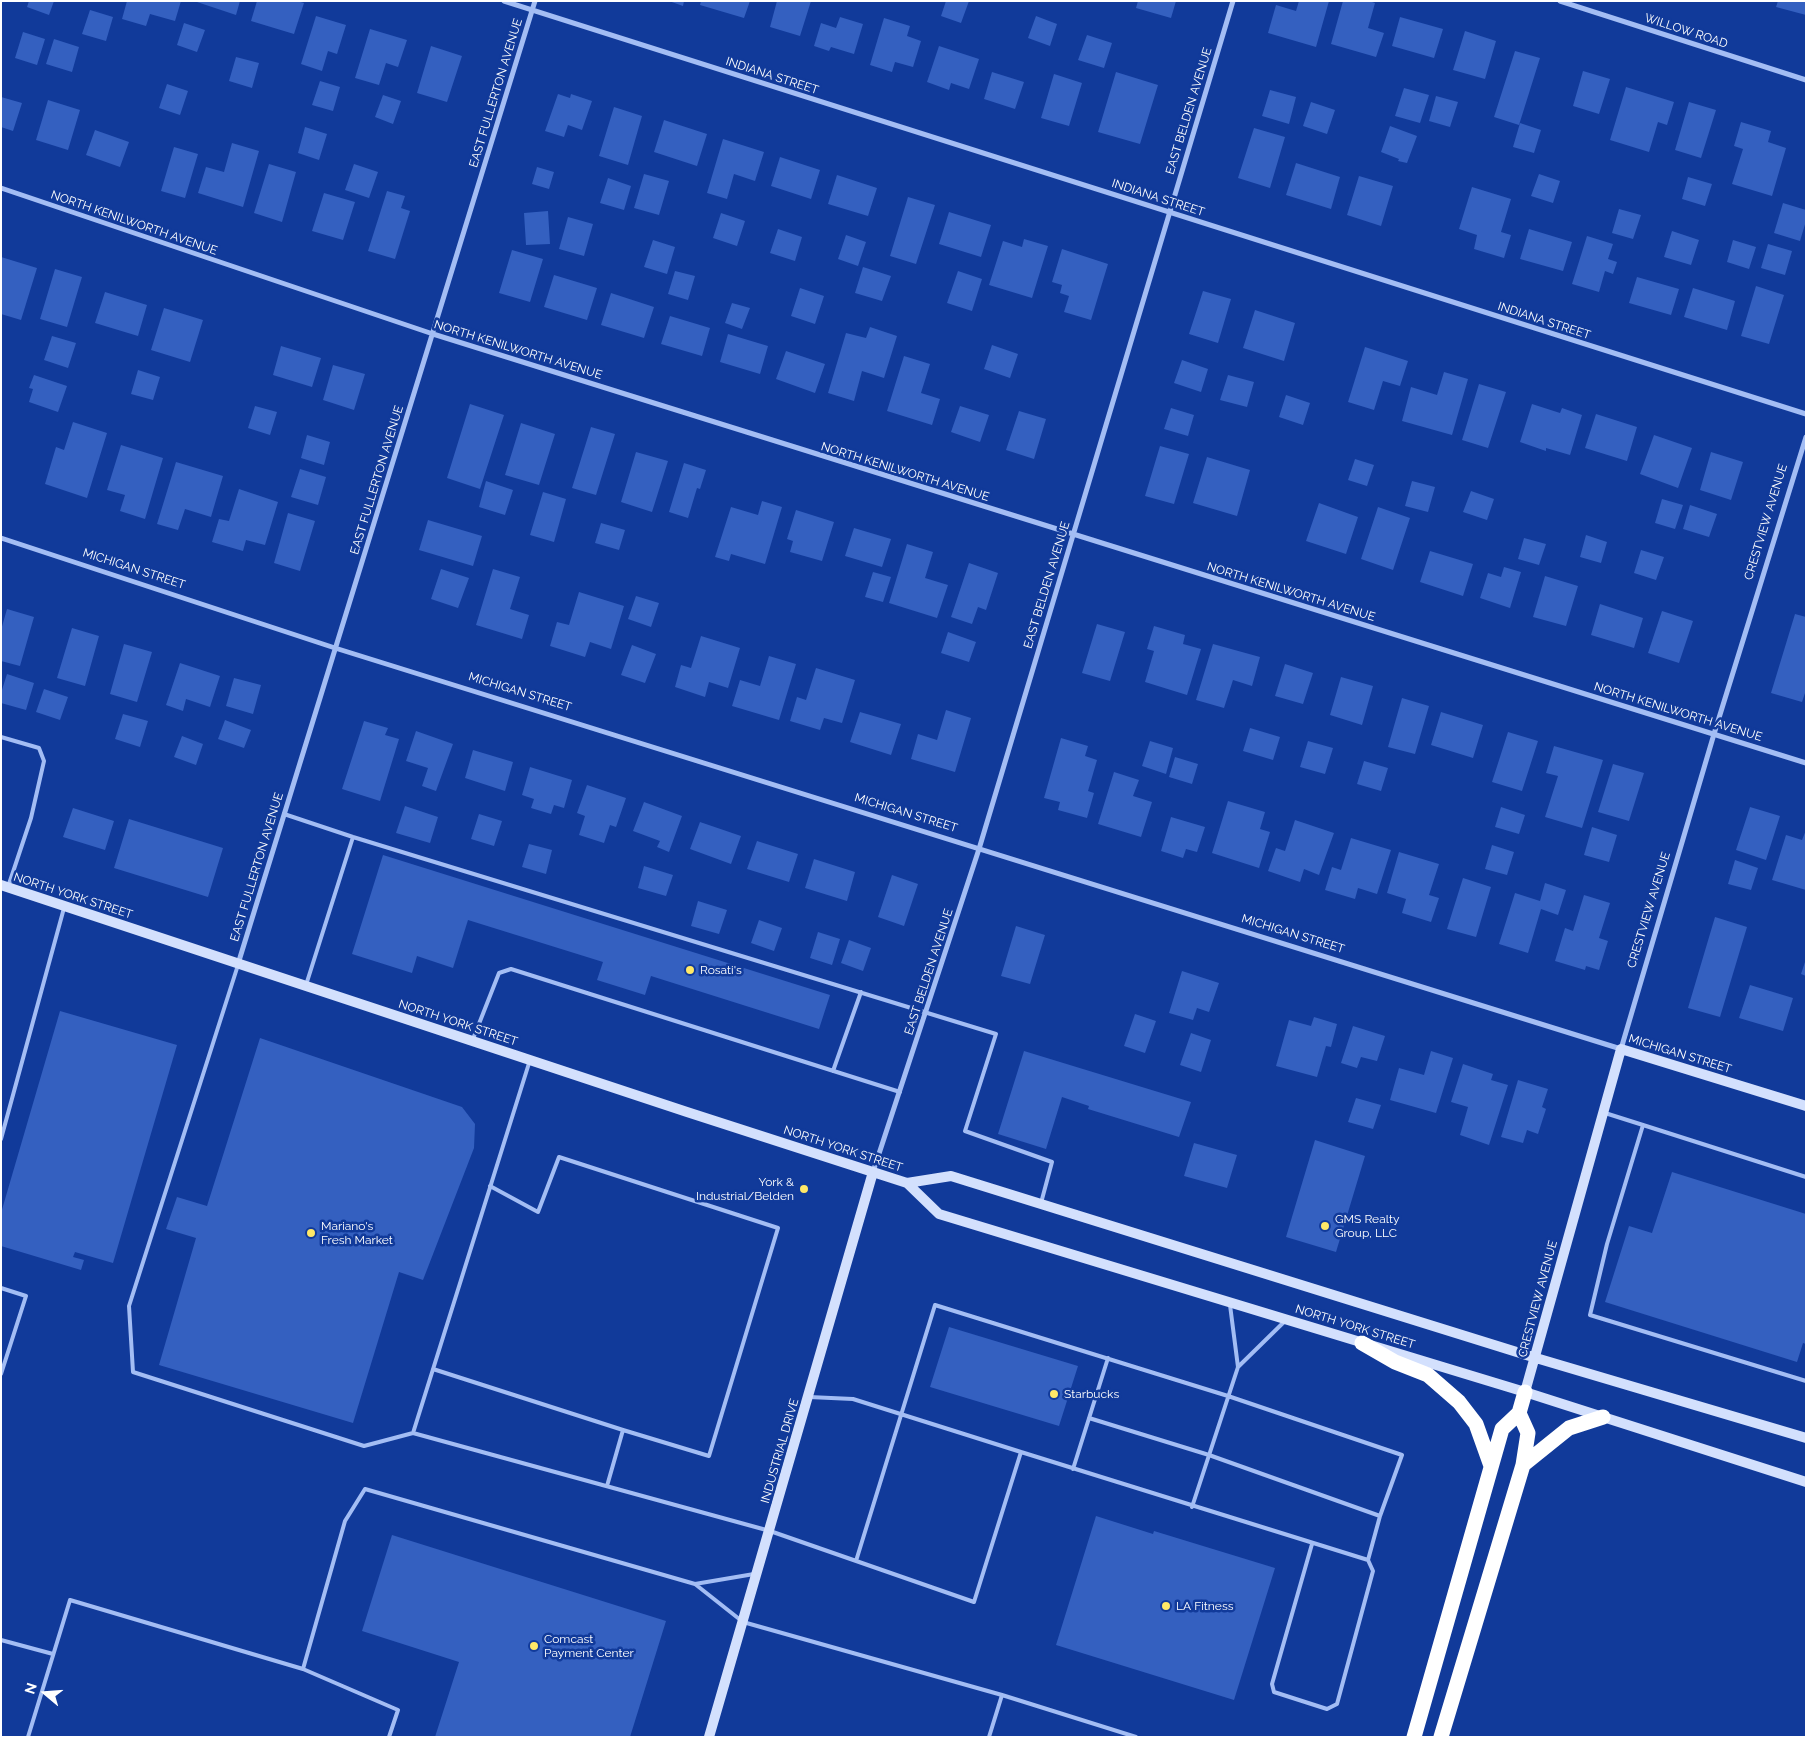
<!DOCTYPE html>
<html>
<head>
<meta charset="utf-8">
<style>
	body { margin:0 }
	#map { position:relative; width:1807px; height:1738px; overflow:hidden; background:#113a9a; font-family:Raleway,sans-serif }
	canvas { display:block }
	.frame { position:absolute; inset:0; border:2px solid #fff; pointer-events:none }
	.north { position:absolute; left:20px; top:1668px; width:50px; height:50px; -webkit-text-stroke:4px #113a9a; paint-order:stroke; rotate:288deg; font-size:14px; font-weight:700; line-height:20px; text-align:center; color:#fff }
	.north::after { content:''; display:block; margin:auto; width:18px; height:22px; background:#fff; clip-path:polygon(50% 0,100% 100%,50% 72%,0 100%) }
</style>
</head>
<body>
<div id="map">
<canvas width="1807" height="1738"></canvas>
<div class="frame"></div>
<div class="north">N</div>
</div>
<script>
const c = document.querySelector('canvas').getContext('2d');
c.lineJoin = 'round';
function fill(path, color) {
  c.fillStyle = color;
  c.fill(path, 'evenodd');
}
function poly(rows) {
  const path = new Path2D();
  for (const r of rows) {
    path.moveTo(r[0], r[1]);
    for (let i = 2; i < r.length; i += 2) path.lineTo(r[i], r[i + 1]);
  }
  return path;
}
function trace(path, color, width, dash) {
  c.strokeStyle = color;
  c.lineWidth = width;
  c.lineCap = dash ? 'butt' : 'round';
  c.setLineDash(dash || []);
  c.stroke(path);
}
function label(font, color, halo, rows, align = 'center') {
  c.font = font + ' Raleway,sans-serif';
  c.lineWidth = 5;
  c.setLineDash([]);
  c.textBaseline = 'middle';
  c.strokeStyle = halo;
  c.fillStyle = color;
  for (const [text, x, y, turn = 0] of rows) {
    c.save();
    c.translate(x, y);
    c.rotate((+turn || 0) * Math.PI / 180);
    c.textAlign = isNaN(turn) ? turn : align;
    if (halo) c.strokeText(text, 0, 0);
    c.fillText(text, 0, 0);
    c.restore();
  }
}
const building = poly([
	[29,1,54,1,49,15,27,7],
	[127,1,181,1,175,21,150,14,146,26,122,19],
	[194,1,240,1,236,15],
	[257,1,297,1,304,3,294,34,251,21],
	[669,1,684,1,683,6],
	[701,1,750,1,744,18,700,5],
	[777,1,811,1,800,36,770,27],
	[946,1,969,1,961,23,941,16],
	[1138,1,1176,1,1171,18,1136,8],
	[1299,1,1329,1,1316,47,1268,33,1276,5,1296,11],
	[1343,1,1369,1,1375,3,1368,28,1384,33,1376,57,1331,44],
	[1778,1,1806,1,1806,15,1776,7],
	[90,10,113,17,106,41,82,34],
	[316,16,346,25,337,54,328,51,322,71,301,64],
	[1036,16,1057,24,1050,46,1028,38],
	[840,17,863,24,854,54,831,47,829,51,814,46,821,23,836,28],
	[1400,17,1443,29,1434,58,1392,46],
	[884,18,910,26,907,36,921,41,913,67,895,62,892,72,870,65],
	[184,23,205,30,197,52,177,45],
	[370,29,407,40,398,67,386,63,379,85,355,78],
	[1465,31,1496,41,1485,79,1453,70],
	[23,32,45,39,37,65,15,58],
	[1087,35,1112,43,1104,68,1078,60],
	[54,39,79,47,72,72,46,64],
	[431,46,462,56,447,102,417,93],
	[939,46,979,59,969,89,951,83,949,90,927,82],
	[1515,51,1540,58,1519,125,1494,117],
	[236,57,259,63,252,88,229,81],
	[1583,71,1610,79,1599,114,1573,106],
	[992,72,1024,82,1015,109,984,99],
	[1116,72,1158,85,1140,144,1098,132],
	[1054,74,1082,83,1069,126,1041,118],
	[320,81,340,87,333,111,312,105],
	[167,84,188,91,180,115,159,108],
	[1626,87,1674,102,1667,125,1658,122,1649,152,1610,140],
	[1404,88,1429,95,1420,123,1395,116],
	[1270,90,1296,97,1289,124,1262,116],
	[558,94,570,98,571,94,592,101,582,130,568,125,564,137,545,131],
	[383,95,401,101,393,124,375,117],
	[1436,96,1458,102,1450,127,1429,121],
	[1,97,22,103,13,131,1,127],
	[48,100,80,110,68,150,36,140],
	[1311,102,1335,110,1327,134,1303,126],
	[1689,102,1716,110,1701,158,1675,150],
	[614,107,642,116,628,165,599,156],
	[664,120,707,134,697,166,654,152],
	[1741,122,1771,131,1768,142,1786,148,1772,196,1732,184,1743,149,1734,146],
	[1520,123,1541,130,1534,153,1513,147],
	[1390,126,1417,136,1407,163,1398,161,1399,159,1381,152],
	[305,127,327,134,319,160,298,153],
	[1254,128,1285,137,1270,188,1238,178],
	[95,130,129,142,120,167,86,155],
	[723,139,764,152,755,181,734,174,727,199,707,193],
	[232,143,259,151,243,207,198,193,206,167,224,172],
	[174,147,198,154,185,198,161,191],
	[780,157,820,170,811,199,771,186],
	[1296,163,1340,177,1331,209,1286,195],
	[269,164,296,172,282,222,254,213],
	[354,164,378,172,369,198,345,190],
	[537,167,554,172,549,189,532,184],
	[644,174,669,181,659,215,634,208],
	[1539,174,1560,181,1553,203,1531,196],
	[837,175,877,188,868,216,828,204],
	[1359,176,1393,186,1381,226,1347,215],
	[1688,177,1712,184,1705,206,1682,199],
	[608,178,631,186,624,210,600,203],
	[1472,187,1511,199,1501,232,1511,235,1504,258,1474,249,1477,235,1459,229],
	[387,191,405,196,401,208,410,211,395,259,368,251],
	[324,193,355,202,343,240,312,231],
	[908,197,935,205,916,264,890,256],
	[1783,203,1806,210,1806,221,1800,241,1774,233],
	[1619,209,1641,215,1633,239,1612,233],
	[548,211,550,244,526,245,524,213],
	[949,212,991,225,981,257,939,244],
	[721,213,745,221,737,246,713,238],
	[568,217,593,224,584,256,559,249],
	[778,229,802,237,795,261,770,253],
	[1529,229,1572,242,1563,271,1520,259],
	[1672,231,1699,240,1691,265,1664,257],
	[846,235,866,242,858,266,838,259],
	[1587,236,1613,244,1608,259,1617,262,1613,274,1605,271,1599,292,1572,284],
	[1024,239,1048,246,1032,298,989,285,1003,241,1022,247],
	[653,240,675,247,667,274,644,267],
	[1733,240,1756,247,1749,269,1727,262],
	[1768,244,1792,251,1785,275,1761,268],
	[1062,249,1108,264,1091,320,1064,312,1069,296,1060,293,1062,285,1052,282],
	[512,250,543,259,530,302,499,293],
	[1,257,37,268,21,320,1,314],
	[863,267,891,276,882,301,855,293],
	[55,269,82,277,67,327,40,319],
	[675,271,695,276,688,300,668,294],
	[958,271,982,279,972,311,947,303],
	[554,275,597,288,587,320,544,307],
	[1637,277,1679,289,1671,315,1629,303],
	[1756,286,1784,295,1769,344,1741,336],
	[800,288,824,296,815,324,791,316],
	[1693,288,1735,301,1727,330,1684,317],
	[1203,291,1231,299,1218,343,1189,334],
	[105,292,147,305,138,336,95,323],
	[611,293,654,307,644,338,601,325],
	[732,303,750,308,742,329,725,323],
	[164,308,203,320,190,362,151,350],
	[1255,310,1295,323,1284,361,1243,348],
	[670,316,710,328,702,356,661,344],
	[870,327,897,336,884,378,862,371,854,401,828,393,846,333,866,338],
	[728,334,768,346,760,374,720,362],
	[52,336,76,343,68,368,44,360],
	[992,345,1018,354,1010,378,984,369],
	[281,346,321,358,312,387,273,375],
	[1365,347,1408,361,1400,386,1383,381,1374,410,1348,402],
	[786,351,825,364,815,393,776,379],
	[904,356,930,364,921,393,940,399,932,425,887,411],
	[1182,360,1208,369,1201,392,1174,383],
	[333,365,365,374,354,410,323,400],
	[138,370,160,377,153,400,131,394],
	[1444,372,1468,379,1452,435,1402,421,1411,387,1437,395],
	[34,375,67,386,58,412,29,402,33,389,29,388],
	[1228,375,1254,382,1247,407,1220,400],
	[1479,384,1506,392,1488,448,1462,440],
	[1286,395,1310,403,1303,425,1279,417],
	[470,404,504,415,480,489,447,478],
	[1532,404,1560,413,1562,408,1582,415,1570,455,1546,448,1546,451,1520,442],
	[255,406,277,412,270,435,248,428],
	[960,406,989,415,980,442,951,432],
	[1171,408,1194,415,1188,436,1164,429],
	[1019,411,1046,419,1034,459,1006,450],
	[1596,414,1637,427,1627,461,1585,448],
	[73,422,107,433,87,498,45,484,56,447,64,450],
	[521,423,555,434,539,485,505,475],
	[591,427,615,434,596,495,572,488],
	[307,435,330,442,324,465,301,458],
	[1654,435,1692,448,1678,488,1640,474],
	[121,445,163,458,145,519,120,511,125,495,107,490],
	[1160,446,1189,454,1174,504,1145,496],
	[636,452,668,461,652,512,621,502],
	[1711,452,1743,462,1731,500,1700,490],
	[1207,457,1250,470,1237,516,1193,503],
	[1355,459,1374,465,1367,486,1348,480],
	[176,462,223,476,211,517,185,509,178,530,157,524],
	[684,463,706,470,700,489,697,488,688,518,669,512],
	[300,469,326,477,318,505,291,497],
	[486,481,513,490,505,515,479,507],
	[1412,481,1435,487,1428,512,1405,506],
	[239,489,278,502,265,545,246,540,243,551,212,542,219,519,229,521],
	[1471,491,1494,499,1487,520,1463,512],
	[543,492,566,499,554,542,530,535],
	[1662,499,1683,505,1675,529,1655,523],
	[762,501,782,507,765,564,731,554,729,561,715,557,731,507,758,515],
	[1319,503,1358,517,1346,554,1306,541],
	[1690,505,1717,514,1709,537,1683,529],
	[1378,507,1410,518,1393,570,1361,559],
	[796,510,834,522,822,561,790,552,793,541,787,539],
	[288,513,315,521,300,571,274,563],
	[428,520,482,536,473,566,419,550],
	[601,523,625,530,619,550,595,543],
	[854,528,891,539,882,567,845,556],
	[1586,535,1607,542,1601,563,1580,557],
	[1524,538,1546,544,1539,565,1518,559],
	[907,544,933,552,925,578,948,585,937,618,889,603],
	[1641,550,1664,557,1656,580,1634,573],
	[1430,551,1473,564,1463,596,1420,582],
	[969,563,998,573,986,610,978,607,972,624,951,617],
	[1504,567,1521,572,1510,608,1480,598,1488,573,1501,577],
	[441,569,469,578,458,608,431,599],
	[493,569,520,577,510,609,529,615,522,639,476,625],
	[873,572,891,577,883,602,865,597],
	[1545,576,1578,586,1566,626,1533,617],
	[579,592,624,606,611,649,590,642,585,657,550,646,557,622,569,625],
	[636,596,659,603,651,627,628,619],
	[1600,604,1643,618,1634,648,1591,635],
	[7,609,34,617,20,666,1,661,1,630],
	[1662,611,1693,621,1679,663,1648,653],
	[1795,614,1806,617,1806,690,1802,702,1771,693],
	[1097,624,1125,632,1110,681,1082,673],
	[1154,626,1185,635,1183,644,1201,649,1187,695,1145,682,1154,651,1147,649],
	[72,628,99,636,85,686,57,678],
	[948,632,976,642,969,662,941,653],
	[701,636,740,648,728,688,709,682,705,697,675,687,681,665,691,668],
	[124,644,152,652,137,702,110,694],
	[1213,644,1260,657,1252,686,1233,680,1224,708,1196,700],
	[632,645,656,654,645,683,621,675],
	[769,656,796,664,779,720,732,706,740,680,760,686],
	[180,663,220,676,210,707,186,699,183,711,166,705],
	[1285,664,1313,673,1303,704,1275,696],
	[816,668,855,680,842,723,824,718,820,730,790,721,797,697,806,700],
	[7,674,34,683,26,710,1,703,1,693],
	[1341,677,1373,686,1362,725,1330,715],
	[234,678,261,685,253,714,226,706],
	[44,689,68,697,60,720,36,712],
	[1402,698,1429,706,1415,754,1388,747],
	[946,710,971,718,955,772,911,759,918,734,937,740],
	[860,712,901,724,891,755,850,742],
	[1441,712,1483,725,1473,758,1431,745],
	[123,714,148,721,140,747,115,739],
	[225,720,251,730,244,748,218,739],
	[364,721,388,728,385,735,399,739,380,801,342,789],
	[1250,728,1280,737,1273,760,1243,751],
	[416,731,453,744,436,791,422,786,428,768,406,761],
	[1508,732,1538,741,1522,791,1492,782],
	[182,736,203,744,196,765,174,757],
	[1061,738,1088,746,1085,756,1097,760,1088,791,1094,793,1087,818,1058,810,1060,802,1044,798],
	[1150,741,1173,748,1166,774,1142,766],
	[1308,741,1333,748,1325,774,1300,767],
	[1554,746,1603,760,1582,828,1545,817,1558,776,1546,773],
	[473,750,513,762,505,791,465,778],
	[1175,757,1198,764,1192,784,1169,777],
	[1364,761,1388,768,1381,791,1357,784],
	[1613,764,1644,773,1629,821,1598,812],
	[530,767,572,780,564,808,554,805,551,814,531,808,534,799,522,795],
	[1114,772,1139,780,1133,796,1152,802,1141,837,1098,824],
	[587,785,626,798,616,827,610,825,604,843,579,835,585,816,577,813],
	[1228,801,1265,812,1260,829,1270,832,1259,868,1212,853],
	[644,802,682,816,669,852,657,847,660,841,633,831],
	[405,806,438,817,430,843,396,833],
	[1501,807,1525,815,1519,834,1495,827],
	[1750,807,1780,816,1766,860,1736,850],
	[73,808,114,821,105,850,63,837],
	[479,814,502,821,494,846,471,839],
	[1171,817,1205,827,1197,852,1186,849,1183,858,1161,851],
	[129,819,223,848,208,897,114,868],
	[1295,820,1334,833,1319,875,1304,869,1300,882,1268,871,1276,848,1285,851],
	[700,822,741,836,731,864,690,849],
	[1592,827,1617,835,1609,862,1584,855],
	[1806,830,1806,890,1772,880,1786,835,1802,840],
	[1351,838,1391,850,1377,894,1358,888,1355,899,1325,890,1332,867,1341,870],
	[757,841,798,854,789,882,747,869],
	[529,844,552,850,546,874,522,867],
	[1492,845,1514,852,1507,875,1485,869],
	[1399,852,1439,864,1429,895,1439,898,1431,922,1402,913,1406,899,1387,893],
	[383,855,830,995,819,1029,651,976,645,995,597,980,603,962,468,920,453,968,417,956,412,973,352,954],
	[814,859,855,872,847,901,805,888],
	[1735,860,1758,868,1751,890,1728,884],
	[644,866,673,875,666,896,638,888],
	[892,875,918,884,904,926,878,917],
	[1463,878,1491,887,1476,937,1447,929],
	[1545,883,1566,890,1558,915,1541,909,1528,953,1499,944,1515,893,1540,901],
	[1584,895,1610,903,1599,938,1608,941,1599,970,1586,966,1585,970,1555,961,1565,928,1573,931],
	[698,901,727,910,719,934,691,926],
	[1715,917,1747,927,1720,1017,1688,1008],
	[759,920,782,928,774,951,751,943],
	[1016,926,1045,935,1030,984,1001,976],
	[818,932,840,939,832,965,810,958],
	[849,940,871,948,863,971,841,963],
	[1805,962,1806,962,1806,976,1801,974],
	[1182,971,1219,983,1209,1012,1197,1008,1193,1020,1169,1013],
	[1750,985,1793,998,1783,1031,1739,1018],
	[60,1011,177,1045,113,1263,75,1252,73,1257,84,1260,81,1270,1,1246,1,1213],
	[1135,1014,1156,1021,1145,1053,1124,1046],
	[1314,1017,1337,1024,1331,1047,1326,1046,1317,1077,1276,1066,1289,1020,1311,1026],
	[1353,1026,1385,1036,1377,1061,1361,1057,1357,1068,1341,1063],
	[1191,1033,1211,1040,1201,1072,1180,1065],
	[260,1038,462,1107,475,1124,474,1148,423,1280,399,1272,353,1423,159,1365,196,1238,166,1229,177,1197,207,1206],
	[1024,1051,1191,1102,1179,1137,1088,1109,1089,1106,1062,1097,1046,1149,998,1134],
	[1431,1051,1453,1058,1436,1113,1390,1100,1399,1068,1424,1075],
	[1463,1064,1493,1074,1491,1080,1508,1085,1489,1145,1460,1135,1468,1107,1451,1102],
	[1518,1080,1548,1089,1542,1107,1546,1109,1538,1134,1527,1130,1523,1143,1501,1137],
	[1356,1098,1381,1105,1373,1129,1348,1122],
	[1315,1140,1365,1156,1336,1252,1286,1237],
	[1194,1143,1237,1155,1227,1188,1184,1176],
	[1672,1172,1806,1214,1806,1344,1803,1343,1797,1362,1605,1302,1629,1226,1652,1233],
	[949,1327,1078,1366,1059,1426,930,1387],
	[1096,1516,1153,1534,1154,1531,1275,1568,1234,1700,1056,1645],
	[392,1535,666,1621,630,1737,435,1737,459,1662,362,1631]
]);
const lane = poly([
	[1,737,39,748,44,761,31,818,8,887],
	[284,814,353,837,996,1034,965,1131,1052,1162,1041,1203],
	[238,965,129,1306,133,1372,364,1446,413,1433],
	[306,985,353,837],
	[473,1039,499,973,511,969,900,1092],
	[530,1060,413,1433,770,1531,974,1602,1021,1452,853,1399,809,1397],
	[833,1071,861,992],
	[1605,1113,1643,1125,1607,1244,1590,1315,1806,1381],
	[1643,1125,1806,1177],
	[1,1139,64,908],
	[1,1288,26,1296,1,1374],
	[1238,1367,1286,1320],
	[433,1369,623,1430,709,1456,778,1228,559,1157,538,1212,490,1186],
	[1089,1418,1209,1455,1380,1516],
	[1021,1452,1368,1560,1373,1571,1337,1704,1327,1709,1274,1692,1272,1684,1312,1544],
	[1073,1469,1108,1358],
	[607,1486,623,1430],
	[1192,1507,1238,1367,1230,1305],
	[856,1561,935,1305,1228,1396,1402,1455,1380,1516,1368,1560],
	[695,1584,754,1574],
	[1,1640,53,1654],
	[303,1669,345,1521,365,1489,695,1584,743,1622,1002,1695,1136,1737],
	[28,1737,70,1600,303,1669,398,1710,389,1737],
	[989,1737,1002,1695]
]);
const street = poly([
	[504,1,1806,414],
	[1560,1,1806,80],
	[1,188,433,334,1806,763],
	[1,538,335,648,1621,1049,1714,734,1806,437],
	[238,964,535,1],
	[873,1172,979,849,1233,1]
]);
const secondary = poly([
	[1,885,687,1112,907,1183,939,1214,1525,1392,1806,1482],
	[907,1183,951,1176,1536,1358,1806,1438],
	[1525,1392,1621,1049,1806,1106],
	[709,1737,873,1172]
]);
const highway = poly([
	[1362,1343,1395,1362,1428,1375,1459,1402,1476,1424,1491,1466],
	[1523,1465,1569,1428,1603,1417],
	[1414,1737,1502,1429,1519,1413,1525,1392],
	[1441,1737,1523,1465,1528,1433,1519,1413]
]);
const markers = [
	[690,970,5,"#ffe867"],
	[804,1189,5,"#ffe867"],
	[1325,1226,5,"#ffe867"],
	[311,1233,5,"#ffe867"],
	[1054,1394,5,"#ffe867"],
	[1166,1606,5,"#ffe867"],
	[534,1646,5,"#ffe867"]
];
const streetNames = [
	["WILLOW ROAD",1686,31,18],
	["INDIANA STREET",772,76,18],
	["EAST FULLERTON AVENUE",496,93,-73],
	["EAST BELDEN AVENUE",1189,111,-73],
	["INDIANA STREET",1158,198,18],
	["NORTH KENILWORTH AVENUE",134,223,19],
	["INDIANA STREET",1544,321,18],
	["NORTH KENILWORTH AVENUE",518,350,17],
	["NORTH KENILWORTH AVENUE",905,472,17],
	["EAST FULLERTON AVENUE",377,480,-73],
	["CRESTVIEW AVENUE",1766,522,-73],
	["MICHIGAN STREET",134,569,18],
	["EAST BELDEN AVENUE",1047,585,-73],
	["NORTH KENILWORTH AVENUE",1291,592,17],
	["MICHIGAN STREET",520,692,17],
	["NORTH KENILWORTH AVENUE",1678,712,17],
	["MICHIGAN STREET",906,813,17],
	["EAST FULLERTON AVENUE",257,867,-73],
	["NORTH YORK STREET",73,896,18],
	["CRESTVIEW AVENUE",1649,910,-73],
	["MICHIGAN STREET",1293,934,17],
	["EAST BELDEN AVENUE",929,972,-72],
	["NORTH YORK STREET",458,1023,18],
	["MICHIGAN STREET",1680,1054,17],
	["NORTH YORK STREET",843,1149,18],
	["CRESTVIEW AVENUE",1538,1299,-75],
	["NORTH YORK STREET",1355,1327,17],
	["INDUSTRIAL DRIVE",780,1451,-74]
];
const poiNames = [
	["Rosati's",700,970],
	["York &",794,1182,"right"],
	["Industrial/Belden",794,1196,"right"],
	["GMS Realty",1335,1219],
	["Group, LLC",1335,1233],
	["Mariano's",321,1226],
	["Fresh Market",321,1240],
	["Starbucks",1064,1394],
	["LA Fitness",1176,1606],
	["Comcast",544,1639],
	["Payment Center",544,1653]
];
fill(building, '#3460c0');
trace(lane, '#a3bdf4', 4);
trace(street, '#a3bdf4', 5);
trace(secondary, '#d3e0fd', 10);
trace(highway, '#fff', 15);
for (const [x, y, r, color] of markers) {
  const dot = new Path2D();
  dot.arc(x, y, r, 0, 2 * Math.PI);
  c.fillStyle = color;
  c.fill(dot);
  trace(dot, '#113a9a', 2);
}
label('12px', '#fff', '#113a9a', streetNames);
label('12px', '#fff', '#113a9a', poiNames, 'left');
</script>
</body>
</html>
